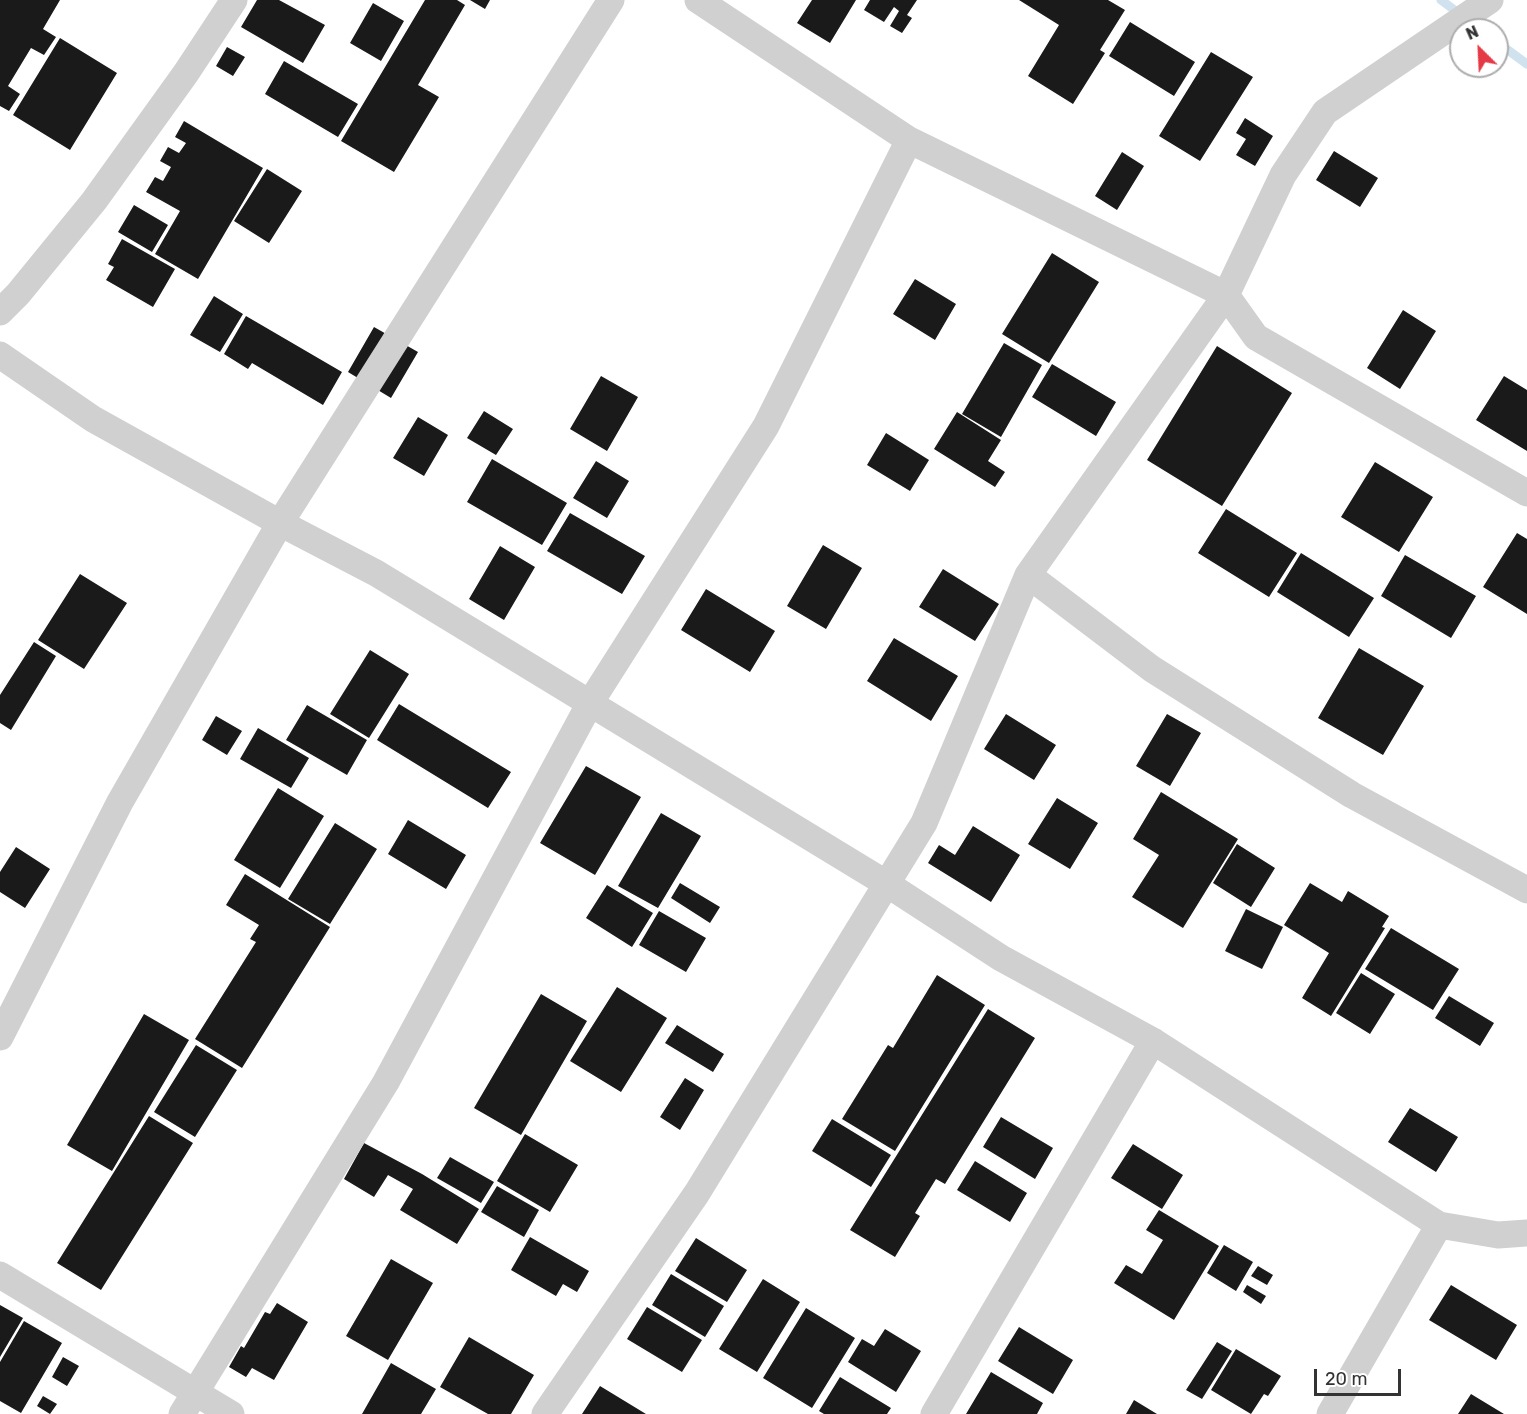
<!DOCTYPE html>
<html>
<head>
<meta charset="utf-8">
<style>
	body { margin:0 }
	#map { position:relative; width:1527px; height:1414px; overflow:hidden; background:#fff; font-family:Rubik,sans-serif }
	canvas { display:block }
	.north { position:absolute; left:1449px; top:18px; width:60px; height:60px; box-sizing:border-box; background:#fff; border:2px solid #adadad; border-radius:50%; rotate:336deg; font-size:16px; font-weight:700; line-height:24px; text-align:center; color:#333 }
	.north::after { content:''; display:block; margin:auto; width:21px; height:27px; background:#e63946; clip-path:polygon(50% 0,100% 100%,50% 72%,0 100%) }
	.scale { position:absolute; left:1314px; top:1369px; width:87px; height:27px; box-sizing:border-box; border:3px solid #333; border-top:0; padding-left:8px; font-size:18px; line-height:21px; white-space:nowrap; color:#333; -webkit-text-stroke:4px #fff; paint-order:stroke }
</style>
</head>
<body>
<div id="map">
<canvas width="1527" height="1414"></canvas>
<div class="north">N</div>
<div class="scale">20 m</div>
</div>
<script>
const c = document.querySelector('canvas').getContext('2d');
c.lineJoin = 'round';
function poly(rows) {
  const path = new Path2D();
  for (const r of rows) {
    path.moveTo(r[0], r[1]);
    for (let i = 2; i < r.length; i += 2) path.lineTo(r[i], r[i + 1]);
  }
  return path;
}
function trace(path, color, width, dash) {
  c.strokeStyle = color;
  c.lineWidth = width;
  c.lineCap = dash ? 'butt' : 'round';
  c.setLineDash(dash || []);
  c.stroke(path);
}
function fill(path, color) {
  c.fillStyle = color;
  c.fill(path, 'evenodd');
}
const stream = poly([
	[1441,0,1481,30],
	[1497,42,1527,64]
]);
const building = poly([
	[0,0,60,0,43,29,56,37,44,55,31,48,8,86,20,94,9,111,0,106],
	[257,0,279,0,325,25,303,63,241,27],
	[425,0,457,0,465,5,418,85,439,97,394,172,341,141],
	[470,0,490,0,485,9],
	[812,0,856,0,830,43,797,23],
	[870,0,917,0,907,15,912,18,902,33,890,26,899,11,894,7,884,22,864,10],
	[1019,0,1108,0,1125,10,1100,50,1105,53,1073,104,1028,76,1059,25],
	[373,3,404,21,381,61,350,43],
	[1130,22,1195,62,1174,96,1109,56],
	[60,38,117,73,70,150,13,115],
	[227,47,245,57,233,76,216,66],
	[1211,52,1253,77,1200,161,1159,136],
	[284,61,358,104,338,137,265,94],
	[1245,118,1273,136,1255,166,1236,155,1246,139,1236,133],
	[184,121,263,168,198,279,155,254,180,211,146,192,155,177,163,181,171,167,160,161,168,147,179,153,186,143,175,137],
	[1334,151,1378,178,1360,207,1316,180],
	[1122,152,1144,166,1117,210,1095,196],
	[267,169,302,191,269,243,234,221],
	[134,205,168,225,152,252,118,232],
	[122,239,175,269,153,307,106,280,114,267,108,264],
	[1052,253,1099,282,1049,363,1002,334],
	[915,279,956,304,935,340,893,314],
	[214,296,243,314,220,352,190,335],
	[1403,310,1436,331,1400,389,1367,368],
	[246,316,342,372,323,405,252,363,248,369,224,354],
	[374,327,418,352,391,398,348,372],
	[1004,343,1042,365,1001,437,962,414],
	[1217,346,1292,393,1222,506,1147,460],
	[1052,364,1116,402,1096,436,1032,397],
	[601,376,638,397,607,451,570,429],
	[1504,376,1527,390,1527,451,1476,420],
	[484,411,513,429,496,455,467,438],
	[957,412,1001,440,988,461,1005,472,995,487,934,449],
	[418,417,448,435,424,476,393,458],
	[886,433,929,460,910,491,867,465],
	[492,459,567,503,542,545,467,502],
	[596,461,629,481,607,518,573,498],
	[1375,462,1433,497,1399,552,1341,517],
	[1226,509,1297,553,1269,597,1198,553],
	[570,513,645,556,622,594,547,551],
	[1517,533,1527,539,1527,614,1483,587],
	[823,545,862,568,826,629,787,606],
	[500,546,535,567,504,620,469,599],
	[1301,553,1374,598,1349,637,1277,592],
	[1405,555,1476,596,1451,638,1381,596],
	[943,569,999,604,975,641,919,607],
	[80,574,127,603,84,669,38,640],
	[706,589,775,631,750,672,681,630],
	[894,638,958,676,931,721,867,681],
	[34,642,56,656,11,730,0,723,0,695],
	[1359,648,1424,686,1383,755,1318,718],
	[370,650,409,674,369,738,330,714],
	[399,704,511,772,488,808,377,740],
	[307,705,367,740,347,775,286,740],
	[1006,714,1056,745,1034,780,984,749],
	[1167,714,1201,733,1170,786,1136,766],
	[216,716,242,731,227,755,202,740],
	[258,728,309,758,291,788,240,759],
	[586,766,641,797,595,875,540,843],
	[278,788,324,816,280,888,234,860],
	[1161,792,1238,839,1183,928,1132,897,1159,855,1133,839],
	[1057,798,1098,823,1070,869,1028,844],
	[661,813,701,836,658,908,618,886],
	[408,820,466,855,446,889,388,854],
	[335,823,377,849,330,924,288,899],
	[973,826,1020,855,991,902,928,863,939,845,955,855],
	[1237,844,1275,868,1251,907,1213,883],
	[16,847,50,869,25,908,0,892,0,872],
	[245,874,330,927,242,1068,195,1039,256,942,250,939,259,925,226,905],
	[680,883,720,907,710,923,671,898],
	[1310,883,1342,902,1348,891,1389,916,1382,927,1385,928,1331,1016,1302,998,1329,953,1284,925],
	[607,885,653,913,632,947,586,918],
	[1246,909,1283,927,1262,969,1225,951],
	[659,911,706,938,686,972,639,945],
	[1391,928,1459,969,1433,1010,1365,969],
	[1361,973,1395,994,1370,1034,1336,1013],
	[937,975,985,1005,895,1151,842,1119,888,1045,893,1048],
	[617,987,667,1018,621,1092,570,1061],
	[541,994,587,1021,521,1135,474,1108],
	[1449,996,1494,1023,1480,1046,1435,1018],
	[988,1009,1035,1038,945,1184,936,1179,915,1213,920,1216,895,1257,850,1230],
	[144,1014,189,1040,112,1171,67,1145],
	[677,1025,724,1054,713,1072,665,1043],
	[196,1045,237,1070,195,1137,154,1112],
	[685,1078,704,1090,680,1130,660,1117],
	[1410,1108,1458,1137,1436,1172,1388,1142],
	[149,1116,193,1143,101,1290,57,1263],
	[1001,1117,1053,1148,1035,1179,983,1147],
	[832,1119,891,1155,871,1187,812,1151],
	[525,1134,578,1165,550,1212,497,1181],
	[364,1143,422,1174,479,1209,457,1244,400,1210,413,1189,388,1175,374,1197,344,1179],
	[1133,1144,1183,1175,1162,1209,1111,1178],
	[450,1157,494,1182,481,1203,437,1178],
	[975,1161,1027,1193,1010,1222,957,1190],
	[497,1186,539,1210,524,1237,481,1212],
	[1159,1210,1219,1246,1174,1320,1114,1283,1126,1265,1142,1274,1163,1240,1146,1230],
	[530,1237,589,1271,577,1292,563,1284,556,1296,511,1270],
	[696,1238,747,1270,727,1302,675,1271],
	[1224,1245,1253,1262,1236,1291,1207,1273],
	[391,1259,433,1283,388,1360,346,1336],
	[1258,1266,1273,1275,1267,1285,1251,1276],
	[671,1274,724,1306,705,1337,652,1305],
	[763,1279,800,1302,757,1372,719,1349],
	[1247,1285,1266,1296,1261,1304,1243,1292],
	[1451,1285,1517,1325,1496,1360,1429,1320],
	[277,1303,308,1322,274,1380,252,1368,246,1377,229,1367,241,1346,244,1348,265,1312,270,1314],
	[0,1305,23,1318,0,1357],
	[647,1307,702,1340,682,1372,627,1339],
	[806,1308,855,1338,812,1408,763,1378],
	[24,1321,62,1343,21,1413,0,1401,0,1362],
	[1019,1327,1073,1360,1053,1394,998,1361],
	[885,1329,921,1351,896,1392,848,1362,862,1339,874,1346],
	[469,1337,534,1375,511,1414,488,1414,440,1387],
	[1217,1342,1232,1351,1202,1399,1186,1390],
	[1236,1349,1281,1376,1268,1396,1264,1394,1251,1414,1211,1390],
	[63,1357,79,1366,67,1386,52,1377],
	[391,1363,436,1389,421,1414,362,1414],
	[991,1372,1043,1403,1037,1414,966,1414],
	[840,1377,891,1408,887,1414,824,1414,819,1411],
	[600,1386,646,1414,582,1414],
	[1471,1394,1504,1414,1458,1414],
	[43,1396,57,1404,50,1414,37,1406],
	[1134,1400,1157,1414,1126,1414]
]);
const minor = poly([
	[698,0,909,140,1226,295,1256,337,1527,493],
	[0,312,18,294,94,201,186,73,234,0],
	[0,355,93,419,280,523,376,573,887,884,1001,958,1153,1041,1439,1225,1498,1235,1527,1233],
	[1028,575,1152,669,1352,795,1527,890],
	[0,1037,120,802,280,523,611,0],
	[0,1275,231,1414],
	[182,1414,386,1082,590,703,766,426,909,140],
	[545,1414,697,1193,924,823,1028,575,1226,295,1283,175,1325,112,1490,0],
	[934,1414,1153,1041],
	[1330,1414,1439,1225]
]);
trace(stream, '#cfe2ee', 9);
fill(building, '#1a1a1a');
trace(minor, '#d0d0d0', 27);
</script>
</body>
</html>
